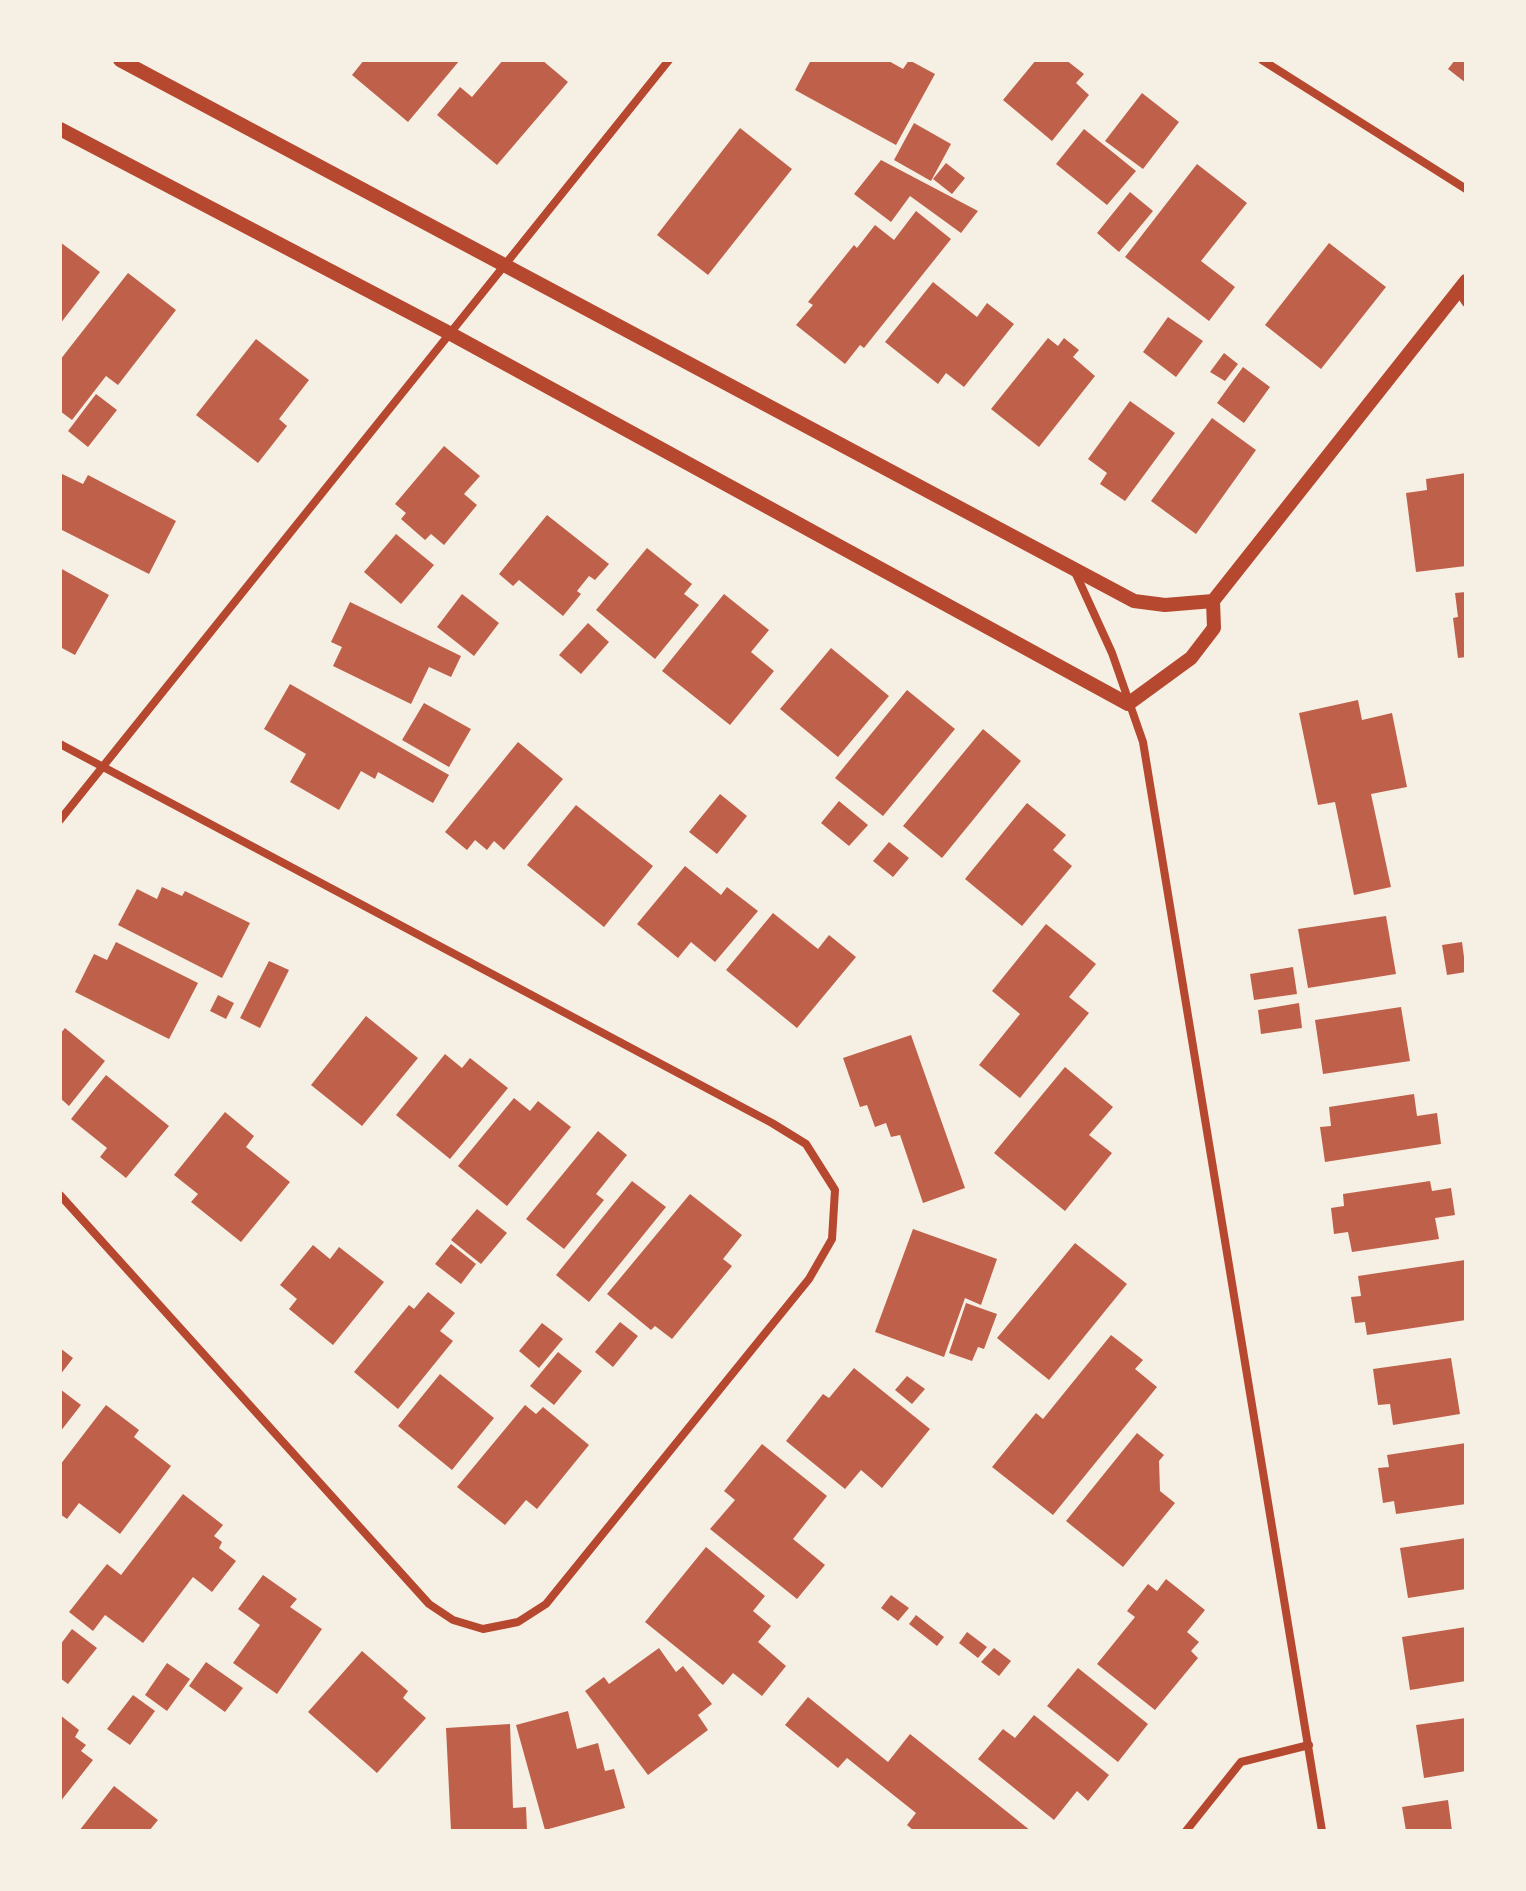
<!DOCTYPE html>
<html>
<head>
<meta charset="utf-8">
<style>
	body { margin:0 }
	#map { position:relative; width:1526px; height:1891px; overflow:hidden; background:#f6efe4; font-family:Lato,sans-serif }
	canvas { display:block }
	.frame { position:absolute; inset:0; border:62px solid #f6efe4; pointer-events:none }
</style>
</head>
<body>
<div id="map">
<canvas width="1526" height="1891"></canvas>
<div class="frame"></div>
</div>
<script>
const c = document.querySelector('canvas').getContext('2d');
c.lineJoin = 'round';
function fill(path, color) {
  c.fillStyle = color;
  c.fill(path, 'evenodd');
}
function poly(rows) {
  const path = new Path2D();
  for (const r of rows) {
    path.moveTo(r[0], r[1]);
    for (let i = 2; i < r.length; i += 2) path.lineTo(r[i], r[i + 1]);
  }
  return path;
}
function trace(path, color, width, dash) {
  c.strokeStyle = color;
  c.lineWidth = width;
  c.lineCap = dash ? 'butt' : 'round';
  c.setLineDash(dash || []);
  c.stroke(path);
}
const building = poly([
	[364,60,460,60,408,122,352,75],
	[503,60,542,60,568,82,497,165,437,115,460,87,472,97],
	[811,60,887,60,903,69,909,60,935,74,896,145,795,90],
	[1036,60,1066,60,1084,74,1076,83,1089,95,1052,141,1003,100],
	[1455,60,1466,60,1466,83,1448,69],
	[1142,93,1179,122,1143,169,1105,141],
	[914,123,951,144,931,181,894,160],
	[740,128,792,169,708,275,657,235],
	[1084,129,1136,171,1107,205,1056,164],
	[881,160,978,211,961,233,910,196,891,222,854,194],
	[946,163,965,178,952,194,933,179],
	[1197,164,1247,203,1201,261,1235,287,1209,321,1125,257],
	[1130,192,1153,211,1119,252,1097,233],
	[916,211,951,239,864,348,860,345,845,364,796,325,813,305,808,302,854,245,857,248,875,225,894,240],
	[60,242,100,272,60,324],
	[1329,243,1386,287,1321,369,1265,325],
	[128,273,176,310,118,385,106,376,72,420,60,411,60,360],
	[933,282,977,317,987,303,1014,324,964,387,946,373,938,384,885,342],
	[1168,317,1203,341,1176,377,1143,352],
	[1048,338,1058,346,1064,338,1079,350,1073,357,1095,376,1039,447,991,409],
	[256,339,309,380,279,419,287,426,258,463,196,415],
	[1224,353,1238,364,1225,381,1210,372],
	[1243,367,1270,387,1244,423,1217,403],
	[96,394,117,410,88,447,68,431],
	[1130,401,1175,433,1125,501,1100,484,1107,473,1088,459],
	[1212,418,1256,450,1196,534,1151,501],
	[444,446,480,476,464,494,477,505,444,545,431,534,425,540,401,519,406,513,395,504],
	[60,473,83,484,88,475,176,521,149,574,60,529],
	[1466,473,1466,566,1416,572,1406,493,1427,490,1426,479],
	[547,515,609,564,595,580,589,576,577,591,581,594,563,616,519,580,513,586,499,574],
	[396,534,434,565,401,604,364,572],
	[647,548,692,584,684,594,699,605,655,659,596,610],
	[60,568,109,595,75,655,60,647],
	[1466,592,1466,657,1458,658,1453,618,1458,617,1455,593],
	[462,594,499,623,474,656,437,627],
	[724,594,769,630,751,652,774,671,730,725,662,671],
	[350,602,461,656,451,677,429,667,411,704,333,666,342,647,331,642],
	[588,623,609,642,581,674,559,655],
	[831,648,889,696,838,757,780,709],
	[290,684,449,775,433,803,378,772,375,779,361,771,339,810,290,782,306,754,264,729],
	[907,690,955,729,883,816,835,778],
	[1358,700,1362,720,1392,713,1407,787,1371,794,1391,887,1354,895,1335,802,1318,805,1299,713],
	[424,703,471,729,449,767,402,740],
	[983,729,1021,761,942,858,903,826],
	[518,742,563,779,504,850,494,841,487,850,475,840,467,850,445,832],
	[720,794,747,816,717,854,689,832],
	[839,801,868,825,849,846,821,823],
	[1027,803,1066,835,1053,850,1072,866,1022,926,965,879],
	[576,805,653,866,604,927,527,865],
	[889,842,909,858,893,877,873,861],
	[685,866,721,895,727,887,758,911,715,962,691,942,678,958,637,924],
	[162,887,182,896,185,891,250,923,222,978,118,925,137,889,157,899],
	[773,913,818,949,829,935,856,957,797,1028,726,970],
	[1386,916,1396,974,1308,988,1298,929],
	[1046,924,1096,964,1069,997,1089,1013,1020,1098,979,1065,1020,1014,992,991],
	[116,942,198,983,169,1039,75,992,94,954,107,960],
	[1462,942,1466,972,1447,975,1442,945],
	[269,961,289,970,260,1028,240,1018],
	[1293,967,1297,994,1254,1000,1250,974],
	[218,995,234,1003,226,1019,210,1011],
	[1299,1003,1302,1028,1261,1034,1258,1010],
	[1401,1007,1410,1061,1323,1074,1315,1020],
	[366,1016,418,1058,362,1126,311,1085],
	[65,1028,105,1061,69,1106,60,1098,60,1034],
	[911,1035,965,1188,923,1203,900,1135,891,1137,886,1123,875,1127,867,1105,860,1107,843,1058],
	[445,1054,462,1068,470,1058,508,1088,450,1159,396,1115],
	[1065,1067,1113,1107,1089,1135,1112,1153,1065,1211,994,1153],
	[106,1075,169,1126,126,1178,100,1157,107,1148,71,1119],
	[1414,1094,1417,1116,1437,1113,1441,1144,1325,1162,1320,1127,1331,1126,1329,1107],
	[514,1098,530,1111,538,1101,571,1127,507,1206,458,1166],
	[225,1112,254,1136,246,1147,290,1182,241,1242,191,1202,198,1194,174,1175],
	[598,1131,627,1155,596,1194,604,1200,564,1249,526,1219],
	[632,1181,666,1207,589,1302,556,1275],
	[1430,1181,1432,1191,1451,1188,1455,1215,1435,1218,1439,1239,1352,1252,1348,1232,1334,1234,1331,1208,1344,1206,1343,1194],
	[690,1194,742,1235,723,1259,732,1266,672,1339,655,1326,651,1330,607,1294],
	[477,1209,507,1233,481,1264,451,1240],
	[913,1229,997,1259,981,1305,965,1298,944,1357,875,1332],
	[1075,1243,1127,1284,1049,1380,997,1338],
	[451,1244,476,1264,461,1284,435,1264],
	[313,1245,330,1259,339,1247,384,1282,333,1345,289,1309,297,1299,280,1285],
	[1465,1260,1466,1320,1367,1335,1365,1322,1355,1323,1351,1297,1361,1296,1358,1276],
	[428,1292,455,1313,440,1331,453,1341,398,1409,354,1372,409,1305,414,1309],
	[966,1303,997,1314,984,1349,978,1347,972,1361,949,1353],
	[620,1322,638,1336,613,1367,595,1352],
	[542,1323,563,1339,539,1368,519,1351],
	[1111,1335,1143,1360,1135,1369,1157,1387,1053,1515,992,1467,1036,1413,1043,1419],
	[60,1348,73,1358,60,1375],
	[558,1352,582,1371,554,1405,530,1386],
	[1451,1358,1460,1414,1393,1425,1390,1404,1378,1405,1373,1369],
	[854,1368,930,1429,882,1488,861,1470,845,1489,786,1441,823,1394,829,1398],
	[440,1374,494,1418,452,1470,398,1426],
	[907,1376,925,1389,912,1404,895,1390],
	[60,1389,81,1405,60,1432],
	[106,1405,139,1430,134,1437,171,1466,120,1534,79,1503,67,1519,60,1514,60,1465],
	[525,1405,536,1414,543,1407,589,1445,537,1509,526,1500,505,1525,457,1487],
	[1137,1433,1164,1455,1159,1461,1160,1491,1175,1503,1123,1567,1066,1521],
	[1466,1443,1466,1504,1396,1514,1394,1501,1383,1503,1378,1468,1389,1467,1387,1455],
	[762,1444,827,1496,793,1539,825,1565,797,1599,710,1529,735,1500,724,1491],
	[183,1494,223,1525,214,1536,222,1542,219,1548,236,1561,212,1592,193,1577,143,1643,105,1615,93,1631,69,1612,107,1564,121,1575],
	[1466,1538,1466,1589,1408,1598,1400,1548],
	[706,1547,765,1596,753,1611,771,1626,758,1642,786,1666,762,1696,733,1673,723,1685,645,1622],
	[263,1575,297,1599,290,1607,322,1629,277,1694,233,1663,260,1625,238,1609],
	[1166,1579,1205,1610,1187,1632,1199,1642,1191,1651,1198,1658,1155,1710,1097,1664,1135,1617,1127,1611,1148,1584,1157,1591],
	[891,1595,909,1608,898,1621,881,1608],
	[916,1615,944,1637,937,1646,909,1624],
	[1466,1627,1466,1681,1410,1690,1402,1637],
	[72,1629,97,1648,68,1684,60,1678,60,1645],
	[967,1632,987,1647,978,1658,959,1643],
	[659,1648,676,1672,683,1666,712,1704,698,1715,708,1730,648,1775,585,1691,604,1677,609,1684],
	[994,1648,1011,1661,999,1676,981,1662],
	[362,1651,408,1691,403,1698,426,1718,377,1773,308,1712],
	[206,1662,243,1688,225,1712,189,1686],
	[167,1663,190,1679,167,1711,145,1695],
	[1078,1668,1148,1724,1118,1762,1047,1706],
	[133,1695,155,1711,130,1745,107,1729],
	[808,1697,888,1762,910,1734,1031,1831,914,1831,907,1825,916,1813,847,1758,838,1768,785,1725],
	[568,1711,577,1749,598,1743,605,1771,614,1769,625,1808,545,1830,516,1725],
	[60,1715,79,1730,75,1737,86,1745,81,1751,93,1760,60,1802],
	[1034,1715,1109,1775,1088,1801,1077,1791,1054,1820,978,1759,1003,1729,1015,1738],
	[1466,1718,1466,1771,1424,1778,1416,1725],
	[510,1724,513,1808,526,1807,527,1831,451,1831,446,1728],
	[114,1786,158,1820,149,1831,79,1831],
	[1448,1800,1452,1831,1406,1831,1402,1807]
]);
const minor = poly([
	[1262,60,1466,189],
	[1458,291,1466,303],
	[1075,572,1112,653,1143,742,1322,1831],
	[60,744,772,1123,806,1144,835,1190,832,1239,809,1279,546,1604,518,1622,483,1629,453,1620,429,1604,60,1195],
	[60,820,669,60],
	[1186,1831,1241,1762,1309,1745]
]);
const tertiary = poly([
	[120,60,1134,601,1165,605,1213,601],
	[60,129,451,334,1128,704,1191,658,1214,628,1213,601],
	[1213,601,1466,281]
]);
fill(building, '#bf614a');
trace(minor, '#b5482f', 8);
trace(tertiary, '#b5482f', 14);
</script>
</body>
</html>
